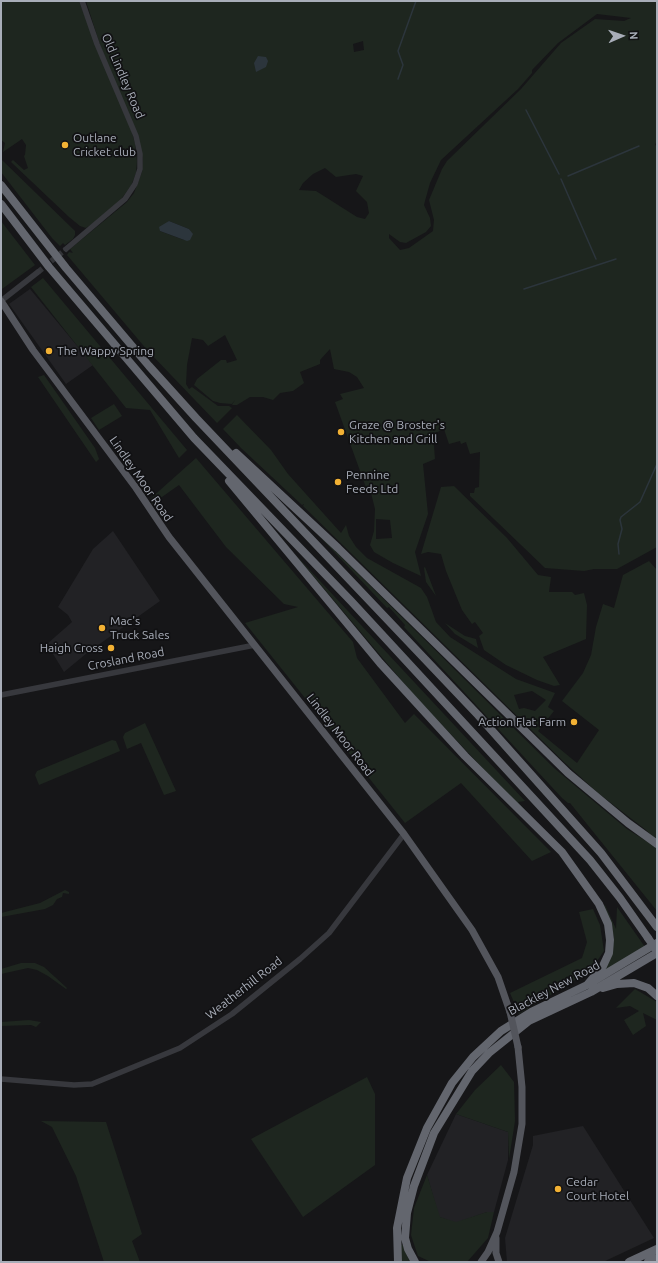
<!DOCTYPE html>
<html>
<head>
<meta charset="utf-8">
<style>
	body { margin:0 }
	#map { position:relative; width:658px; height:1263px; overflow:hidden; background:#161618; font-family:Ubuntu,sans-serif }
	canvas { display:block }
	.frame { position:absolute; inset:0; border:2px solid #a8adb8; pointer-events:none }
	.north { position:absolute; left:602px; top:16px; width:40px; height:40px; -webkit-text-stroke:3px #111113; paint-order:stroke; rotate:88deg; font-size:11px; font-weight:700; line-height:16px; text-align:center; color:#a8adb8 }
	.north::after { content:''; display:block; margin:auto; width:14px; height:18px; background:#a8adb8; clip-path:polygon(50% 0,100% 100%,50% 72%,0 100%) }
</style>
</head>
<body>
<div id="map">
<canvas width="658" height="1263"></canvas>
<div class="frame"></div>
<div class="north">N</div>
</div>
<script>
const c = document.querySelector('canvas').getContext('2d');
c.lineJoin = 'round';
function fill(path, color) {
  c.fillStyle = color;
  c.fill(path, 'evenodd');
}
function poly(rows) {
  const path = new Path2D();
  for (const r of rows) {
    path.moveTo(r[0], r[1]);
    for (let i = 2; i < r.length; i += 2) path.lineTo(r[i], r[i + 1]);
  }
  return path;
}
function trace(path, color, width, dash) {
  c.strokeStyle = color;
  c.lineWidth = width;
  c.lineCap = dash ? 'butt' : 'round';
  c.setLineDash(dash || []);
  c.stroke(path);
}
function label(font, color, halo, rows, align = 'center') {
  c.font = font + ' Ubuntu,sans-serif';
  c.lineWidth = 3.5;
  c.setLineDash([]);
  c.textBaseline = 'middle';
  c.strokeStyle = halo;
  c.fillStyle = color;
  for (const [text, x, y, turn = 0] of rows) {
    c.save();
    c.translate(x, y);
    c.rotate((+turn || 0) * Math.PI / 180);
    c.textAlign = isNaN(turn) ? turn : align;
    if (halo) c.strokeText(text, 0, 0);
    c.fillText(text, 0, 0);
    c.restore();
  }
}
const built = poly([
	[30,289,93,365,66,384,9,304],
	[113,531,160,601,87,653,64,672,47,644,72,622,68,615,58,607,93,549],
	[456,1114,508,1132,508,1160,494,1212,487,1212,456,1223,439,1217,427,1175],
	[583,1126,654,1238,603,1262,507,1262,505,1238,533,1145,533,1136]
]);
const green = poly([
	[1,1,79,1,100,56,130,126,135,143,137,161,136,173,131,186,119,202,97,221,86,228,80,226,69,217,11,162,13,160,24,170,28,168,24,156,25,155,26,145,22,139,3,152,5,143,1,140],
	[86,1,657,1,657,140,655,145,657,146,657,547,617,569,594,569,584,571,545,568,470,496,470,493,474,493,475,488,479,487,480,452,470,454,466,442,461,444,460,441,449,444,444,429,433,434,435,459,423,464,428,514,415,552,421,576,393,563,374,552,370,545,374,531,375,509,371,493,368,493,335,402,343,399,340,394,364,388,357,377,349,372,334,369,330,349,320,360,320,364,300,372,304,383,293,391,280,393,273,400,263,397,250,397,237,405,232,405,235,400,232,404,220,403,213,401,194,385,197,379,221,360,226,360,227,363,237,360,225,335,208,346,203,340,192,338,187,365,186,384,189,389,192,387,218,406,229,406,232,408,217,423,148,351,67,255,69,252,73,253,70,249,127,202,134,193,142,172,143,158,100,45],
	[597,14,631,18,624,21,595,19,561,43,521,89,447,161,442,169,429,200,434,220,433,231,409,248,400,250,389,238,389,234,400,242,406,243,426,232,431,226,430,218,424,205,425,201,430,183,441,160,518,89,532,73,532,70,558,43],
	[363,41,364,50,354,52,353,44],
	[325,168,336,177,356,174,363,176,356,191,367,202,369,213,365,219,357,217,316,191,299,190,303,183,313,174],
	[169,221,189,229,192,234,184,240,160,231],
	[376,519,390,520,392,538,376,539],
	[1,159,75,231,75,235,73,239,65,245,63,243,60,246,52,238,1,172],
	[1,221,35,265,2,289,1,288],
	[43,278,187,450,179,458,150,410,126,408,31,287],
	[44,375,95,448,99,459,96,462,38,377],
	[114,404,122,416,99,430,91,418],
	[237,415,271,450,288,474,341,533,346,525,349,536,356,547,367,558,421,588,427,597,436,622,450,637,516,679,555,693,548,707,554,711,538,731,577,763,599,730,562,701,583,673,591,655,596,627,603,604,614,608,623,575,649,561,657,570,657,841,646,830,598,793,564,762,303,506,304,504,302,505,241,448,223,429],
	[532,691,546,700,535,711,524,708,519,709,514,695],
	[196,458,353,642,357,658,405,723,414,714,551,852,532,861,461,783,405,823,245,623,298,607,284,604,226,547,179,485,152,504,150,499],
	[454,486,507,538,538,575,551,577,549,592,572,592,575,595,584,593,587,605,586,639,543,657,560,685,554,686,537,680,506,665,484,650,479,636,483,633,475,622,472,624,462,610,446,571,441,554,428,552,421,554,441,487],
	[304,520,554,768,627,829,657,848,657,911,570,803,568,803,562,798,428,653,404,627,405,625,389,607,387,608],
	[293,552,525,801,518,802,526,811,525,813,413,694],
	[425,567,433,588,436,596,426,582,424,568],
	[445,623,465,636,476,639,478,648,455,634],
	[145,723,176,791,164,795,141,743,127,749,123,737,125,733],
	[112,740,116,741,120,751,39,785,35,775,37,771],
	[65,890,69,892,69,894,63,893,62,897,57,899,53,905,45,909,1,917,1,913,40,903],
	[605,905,616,929,617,907,645,947,601,973,612,951,614,938,611,923,603,906],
	[593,909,600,925,604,951,590,971,519,1014,510,993,582,958,587,942,579,912],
	[21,963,35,963,44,967,67,988,66,989,48,976,37,970,28,968,1,974,1,969],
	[635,989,657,1002,657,1020,643,1013,646,1026,633,1035,624,1020,639,1011,630,1006,616,1008],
	[29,1020,41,1022,36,1027,31,1025,1,1026,1,1022],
	[501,1065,514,1082,515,1121,509,1159,508,1132,456,1114,475,1090],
	[367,1077,375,1094,375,1165,303,1217,251,1139],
	[41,1121,106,1122,142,1234,132,1241,140,1262,104,1262,76,1176,52,1127],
	[427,1175,440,1217,456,1222,487,1212,494,1212,488,1238,467,1262,431,1262,418,1256,411,1235,414,1208],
	[400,1245,403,1245,410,1262,401,1262]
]);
const water = poly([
	[258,56,266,57,268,61,266,67,256,72,254,63],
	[169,221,189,229,193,234,190,240,187,241,160,231,159,227]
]);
const stream = poly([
	[398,79,403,65,398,51,416,1],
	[526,110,559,174],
	[568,176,639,146],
	[561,179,596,259],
	[524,289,616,259],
	[619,554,618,544,622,529,620,520,621,517,640,502,657,464]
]);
const minorTunnel = poly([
	[38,272,66,249]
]);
const minor = poly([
	[66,249,125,199,135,184,140,169,140,154,136,136,97,44,82,1],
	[1,301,38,272],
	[1,695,255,645],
	[1,1079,74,1085,92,1084,180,1048,232,1014,300,959,329,933,404,834]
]);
const major = poly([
	[1,301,33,350,136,488,169,537,404,834,472,930,498,977,510,1012],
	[496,1238,496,1253,499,1262],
	[481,1262,488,1252,497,1232,514,1172,522,1124,522,1087,518,1047]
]);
const highway = poly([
	[1,185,66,268,149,366,196,418,478,715,601,853,657,927],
	[1,204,49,267,194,438,351,601,590,860,620,898,648,938],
	[236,453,338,548,568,773,628,823,657,844],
	[229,481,380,663,465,756,562,852,599,904,608,924,610,940,609,953,603,966,587,985],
	[603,988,617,984,634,983,648,988,657,996],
	[398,1262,397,1228,407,1178,427,1128,452,1083,473,1057,501,1031,533,1011,587,985,657,943],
	[415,1262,408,1249,405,1238,407,1213,414,1186,434,1133,472,1071,489,1053,529,1021,591,992,657,953],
	[629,1262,657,1249],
	[648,1262,657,1258]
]);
const majorBridge = poly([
	[510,1012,518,1047]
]);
const highwayBridge = poly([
	[648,938,657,951]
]);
const markers = [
	[65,145,4,"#f2b134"],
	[49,351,4,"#f2b134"],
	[341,432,4,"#f2b134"],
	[338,482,4,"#f2b134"],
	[102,628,4,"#f2b134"],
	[111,648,4,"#f2b134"],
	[574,722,4,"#f2b134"],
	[558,1189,4,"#f2b134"]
];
const streetNames = [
	["Old Lindley Road",123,76,67],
	["Lindley Moor Road",141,479,55],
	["Crosland Road",126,659,-11],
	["Lindley Moor Road",340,735,52],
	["Weatherhill Road",244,988,-38],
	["Blackley New Road",554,988,-28]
];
const poiNames = [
	["Outlane",73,138],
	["Cricket club",73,152],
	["The Wappy Spring",57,351],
	["Graze @ Broster's",349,425],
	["Kitchen and Grill",349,439],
	["Pennine",346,475],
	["Feeds Ltd",346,489],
	["Mac's",110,621],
	["Truck Sales",110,635],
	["Haigh Cross",103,648,"right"],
	["Action Flat Farm",566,722,"right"],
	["Cedar",566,1182],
	["Court Hotel",566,1196]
];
fill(built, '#222225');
fill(green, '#1e261f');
fill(water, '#2c353c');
trace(stream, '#2c353c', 1.5);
trace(minorTunnel, '#333438', 5.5, [5.5, 3]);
trace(minor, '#37383d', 5.5);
trace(major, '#53555c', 7);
trace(highway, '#63666e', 8);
trace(majorBridge, '#53555c', 7);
trace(highwayBridge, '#63666e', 8);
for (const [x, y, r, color] of markers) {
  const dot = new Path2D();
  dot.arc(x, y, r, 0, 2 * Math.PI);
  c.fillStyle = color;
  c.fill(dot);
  trace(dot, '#111113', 1.5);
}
label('12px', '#a8adb8', '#111113', streetNames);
label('12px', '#a8adb8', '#111113', poiNames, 'left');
</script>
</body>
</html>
